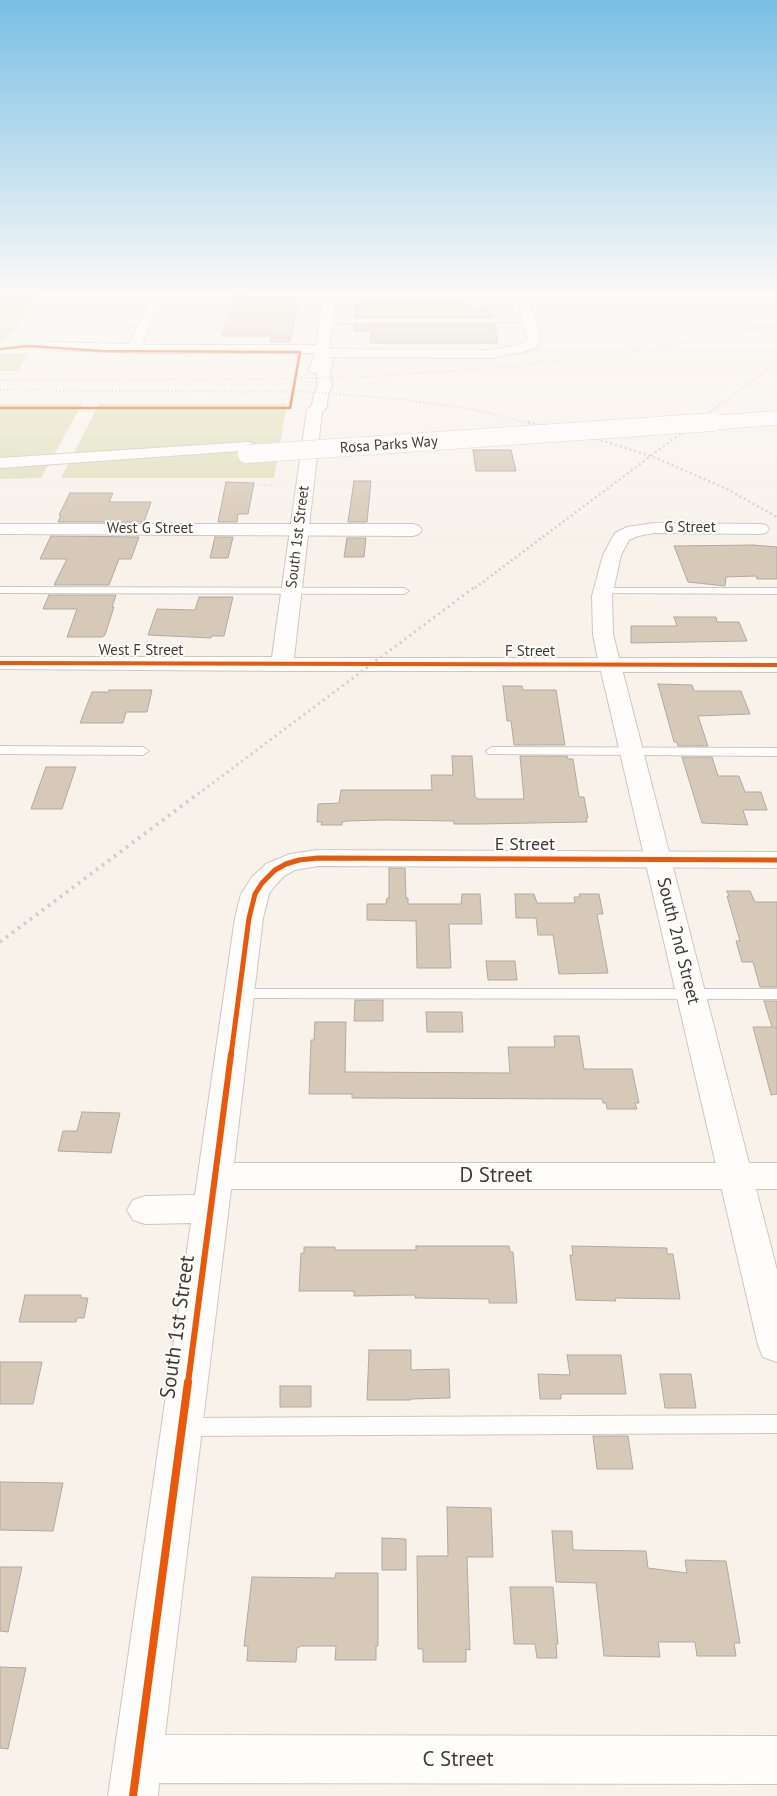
<!DOCTYPE html>
<html>
<head>
<meta charset="utf-8">
<style>
	body { margin:0 }
	canvas { display:block; background:#f8f2eb }
</style>
</head>
<body>
<canvas width="777" height="1796"></canvas>
<script>
const c = document.querySelector('canvas').getContext('2d');
c.lineJoin = 'round';
function fill(path, color) {
  c.fillStyle = color;
  c.fill(path, 'evenodd');
}
function poly(rows) {
  const path = new Path2D();
  for (const r of rows) {
    path.moveTo(r[0], r[1]);
    for (let i = 2; i < r.length; i += 2) path.lineTo(r[i], r[i + 1]);
  }
  return path;
}
function trace(path, color, width, dash) {
  c.strokeStyle = color;
  c.lineWidth = width;
  c.lineCap = dash ? 'butt' : 'round';
  c.setLineDash(dash || []);
  c.stroke(path);
}
function label(font, color, halo, rows, align = 'center') {
  c.font = font + ' "PT Sans",sans-serif';
  c.lineWidth = 4;
  c.setLineDash([]);
  c.textBaseline = 'middle';
  c.strokeStyle = halo;
  c.fillStyle = color;
  for (const [text, x, y, turn = 0] of rows) {
    c.save();
    c.translate(x, y);
    c.rotate((+turn || 0) * Math.PI / 180);
    c.textAlign = isNaN(turn) ? turn : align;
    if (halo) c.strokeText(text, 0, 0);
    c.fillText(text, 0, 0);
    c.restore();
  }
}
const green = poly([
	[0,293,44,293,0,345],
	[0,353,29,353,17,371,0,371],
	[0,404,82,404,41,478,0,479],
	[99,404,287,404,274,478,61,478]
]);
const building = poly([
	[237,295,297,296,296,300,298,300,290,342,270,342,271,336,221,336,237,295],
	[356,300,468,301,470,307,486,307,488,314,492,315,493,317,355,317,356,300],
	[494,324,498,343,374,343,370,342,371,331,354,331,354,325,494,324],
	[473,450,511,450,516,471,476,471,473,450],
	[354,481,371,481,367,522,348,522,354,481],
	[226,482,254,483,248,514,238,514,237,522,218,522,226,482],
	[70,493,113,493,109,502,151,502,144,522,58,522,61,515,59,515,70,493],
	[51,536,139,537,131,559,119,559,109,585,54,585,67,559,40,559,51,536],
	[215,537,233,537,228,558,210,558,215,537],
	[347,538,366,538,364,557,344,557,347,538],
	[753,545,777,547,777,579,757,579,756,576,726,577,725,586,688,582,674,546,753,545],
	[49,595,116,595,112,607,114,607,105,635,102,637,67,637,77,609,43,609,49,595],
	[199,597,233,597,224,636,211,636,211,638,148,635,157,609,195,610,199,597],
	[674,617,716,617,717,622,739,622,747,641,631,643,631,626,677,626,674,617],
	[658,684,692,685,694,691,741,691,750,714,698,716,708,746,678,746,677,742,674,742,658,684],
	[503,686,522,686,523,690,556,690,565,745,514,745,511,721,507,721,503,686],
	[109,690,152,690,147,712,126,712,123,723,80,723,92,692,109,692,109,690],
	[452,756,472,756,475,797,478,799,524,799,520,756,567,756,568,759,573,759,579,797,584,797,588,818,586,818,587,822,479,824,454,824,454,821,384,820,347,821,342,822,342,825,321,825,322,822,317,822,318,804,339,803,341,790,432,790,431,775,453,775,452,756],
	[682,757,712,757,718,776,739,776,745,792,761,792,767,810,743,810,748,825,702,823,682,757],
	[46,767,76,767,62,809,31,809,46,767],
	[389,868,405,868,406,898,408,898,408,904,461,904,462,894,480,894,482,924,449,924,451,968,417,968,416,921,367,920,367,904,386,904,387,898,389,898,389,868],
	[727,891,750,891,755,902,777,902,777,987,760,987,753,962,742,962,736,941,740,941,727,896,729,896,727,891],
	[515,894,534,894,537,903,575,903,574,897,580,897,579,894,599,894,603,914,597,914,608,973,559,974,553,935,538,935,536,918,516,918,515,894],
	[486,961,515,961,517,980,488,980,486,961],
	[355,1000,383,1000,383,1021,354,1021,355,1000],
	[764,1001,777,1001,777,1027,775,1028,777,1028,777,1094,771,1095,753,1027,772,1027,764,1001],
	[426,1012,462,1012,463,1032,427,1032,426,1012],
	[315,1022,346,1022,345,1072,510,1073,508,1047,555,1047,554,1036,579,1036,584,1069,632,1069,639,1103,635,1103,637,1109,607,1109,606,1103,603,1103,602,1099,352,1098,352,1094,309,1094,311,1040,314,1040,315,1022],
	[82,1112,120,1113,111,1153,58,1151,63,1131,77,1131,82,1112],
	[416,1246,509,1246,510,1252,513,1252,517,1303,489,1303,489,1299,415,1298,415,1295,354,1296,354,1291,299,1291,301,1253,304,1253,304,1247,335,1247,335,1250,416,1250,416,1246],
	[572,1246,667,1248,667,1254,673,1254,680,1299,615,1298,616,1301,576,1300,570,1255,573,1255,572,1246],
	[25,1295,81,1295,81,1298,88,1298,84,1318,77,1318,76,1322,19,1322,25,1295],
	[369,1350,411,1350,411,1370,449,1369,450,1398,411,1399,411,1400,367,1400,369,1350],
	[567,1355,621,1355,626,1394,561,1394,561,1399,540,1399,538,1374,570,1375,567,1355],
	[0,1362,42,1362,33,1404,0,1404,0,1362],
	[660,1374,691,1374,696,1408,665,1408,660,1374],
	[280,1386,311,1386,311,1407,280,1407,280,1386],
	[593,1436,628,1436,633,1469,597,1469,593,1436],
	[0,1482,63,1483,53,1531,0,1530,0,1482],
	[447,1507,491,1508,493,1557,467,1557,470,1650,466,1649,466,1662,423,1662,423,1649,418,1649,417,1556,448,1556,447,1507],
	[552,1531,572,1531,573,1550,646,1551,648,1568,687,1573,685,1560,726,1561,740,1643,734,1643,736,1656,697,1656,695,1642,658,1642,660,1657,604,1656,596,1583,556,1582,552,1531],
	[382,1538,406,1539,406,1570,382,1570,382,1538],
	[0,1567,22,1567,8,1632,0,1631,0,1567],
	[336,1573,378,1573,378,1646,376,1646,376,1660,335,1660,336,1646,301,1646,297,1648,296,1662,247,1661,248,1646,244,1646,252,1577,335,1578,336,1573],
	[510,1587,553,1587,558,1644,556,1644,557,1658,537,1658,535,1644,514,1644,510,1587],
	[0,1667,26,1668,8,1749,0,1748,0,1667]
]);
const path = poly([
	[254,485,276,485]
]);
const service = poly([
	[230,293,236,293,232,305,229,307,226,305,230,293],
	[529,319,532,321,531,322,327,323,324,321,327,319,529,319],
	[0,587,404,588,409,591,404,594,0,593,0,587],
	[603,588,777,588,777,594,599,593,598,591,603,588],
	[0,746,143,747,149,751,143,755,0,754,0,746],
	[492,747,777,748,777,756,488,754,486,751,492,747],
	[239,989,777,989,777,999,234,998,232,994,234,990,239,989],
	[777,1415,777,1433,184,1436,177,1434,174,1427,177,1420,184,1418,777,1415]
]);
const minor = poly([
	[155,293,167,293,143,341,144,345,323,345,330,349,491,350,518,345,527,339,517,297,330,297,326,296,324,293,528,293,541,339,536,347,527,351,491,358,322,357,315,353,151,353,47,350,40,346,47,342,128,344,155,293],
	[654,523,760,524,766,525,769,529,766,533,760,534,654,533,638,536,629,540,621,555,612,596,613,634,619,658,777,658,777,672,610,672,602,670,599,665,593,634,592,596,603,555,615,533,627,527,654,523],
	[0,524,413,524,419,526,422,530,419,534,413,536,0,534,0,524],
	[0,657,282,657,290,659,293,664,290,669,282,671,0,669,0,657],
	[318,850,777,852,777,868,318,866,295,870,284,876,273,888,269,894,263,918,234,1163,735,1163,747,1167,752,1176,747,1185,735,1189,231,1189,165,1735,777,1736,777,1784,159,1783,158,1796,108,1796,191,1223,145,1224,133,1220,127,1210,133,1200,145,1196,195,1195,235,918,241,894,252,877,266,864,290,854,318,850]
]);
const tertiary = poly([
	[324,293,336,293,329,353,333,360,330,374,332,386,328,394,327,407,322,412,294,658,610,658,618,660,621,665,749,1163,777,1163,777,1189,756,1189,777,1270,777,1362,763,1357,758,1345,601,671,282,671,274,669,271,664,307,410,312,405,314,394,318,386,316,373,311,372,309,369,315,353,324,293]
]);
const trunk = poly([
	[248,442,254,444,256,447,254,450,0,468,0,458,248,442]
]);
const railFar3 = poly([
	[0,380,269,379,362,377,467,370,559,361,654,348,777,323],
	[0,390,313,392,399,399,471,409,533,424],
	[694,424,777,362]
]);
const railFar2 = poly([
	[528,422,590,437,651,456,727,489,777,517],
	[475,588,696,422]
]);
const railFar1 = poly([
	[198,794,476,586]
]);
const rail = poly([
	[0,942,199,793]
]);
const trunkBridgeFar1 = poly([
	[694,424,777,418]
]);
const trunkBridge = poly([
	[247,454,713,422]
]);
const cyclewayFar4 = poly([
	[0,349,28,346,103,351,300,352,290,408,0,408]
]);
const cyclewayFar3 = poly([
	[0,663,777,665]
]);
const cyclewayFar2 = poly([
	[231,1055,249,918,255,894,262,883,275,870,286,864,299,860,318,858,777,860]
]);
const cyclewayFar1 = poly([
	[188,1383,231,1054]
]);
const cycleway = poly([
	[133,1796,188,1382]
]);
const farStreetnames = [
	["Rosa Parks Way",389,445,-4],
	["G Street",690,528],
	["West G Street",150,529],
	["South 1st Street",298,537,-83],
	["West F Street",141,651],
	["F Street",530,652]
];
const streetNames = [
	["E Street",525,845],
	["South 2nd Street",678,941,76]
];
const nearStreetnames = [
	["D Street",496,1176],
	["South 1st Street",178,1327,-82],
	["C Street",458,1760]
];
fill(green, '#e0e0bd');
fill(building, '#d7c9b7');
trace(building, '#b1aaa1', 1);
trace(service, '#cec7be', 2);
trace(minor, '#cec7be', 2);
trace(tertiary, '#cec7be', 2);
trace(trunk, '#cec7be', 2);
trace(path, '#d3d1cd', 2, [0.5, 2]);
fill(service, '#fefdfc');
fill(minor, '#fefdfc');
fill(tertiary, '#fefdfc');
fill(trunk, '#fefdfc');
trace(railFar3, '#d0cecc', 2, [1, 2.5]);
trace(railFar2, '#d0cecc', 2.5, [2, 3]);
trace(railFar1, '#d0cecc', 3, [2, 4]);
trace(rail, '#d0cecc', 4, [2.5, 5]);
trace(trunkBridgeFar1, '#cec7be', 15, []);
trace(trunkBridge, '#cec7be', 19, []);
trace(trunkBridgeFar1, '#fefdfc', 14);
trace(trunkBridge, '#fefdfc', 18);
trace(cyclewayFar4, '#e8590c', 2.5);
trace(cyclewayFar3, '#e8590c', 4);
trace(cyclewayFar2, '#e8590c', 5);
trace(cyclewayFar1, '#e8590c', 6);
trace(cycleway, '#e8590c', 8);
const sky = c.createLinearGradient(0, 0, 0, 544);
sky.addColorStop(0, '#7abfe4');
sky.addColorStop(0.54, '#fcf9f6');
sky.addColorStop(1, '#fcf9f600');
c.fillStyle = sky;
c.fillRect(0, 0, 777, 544);
label('15px', '#43392d', '#fff', farStreetnames);
label('18px', '#43392d', '#fff', streetNames);
label('21px', '#43392d', '#fff', nearStreetnames);
</script>
</body>
</html>
